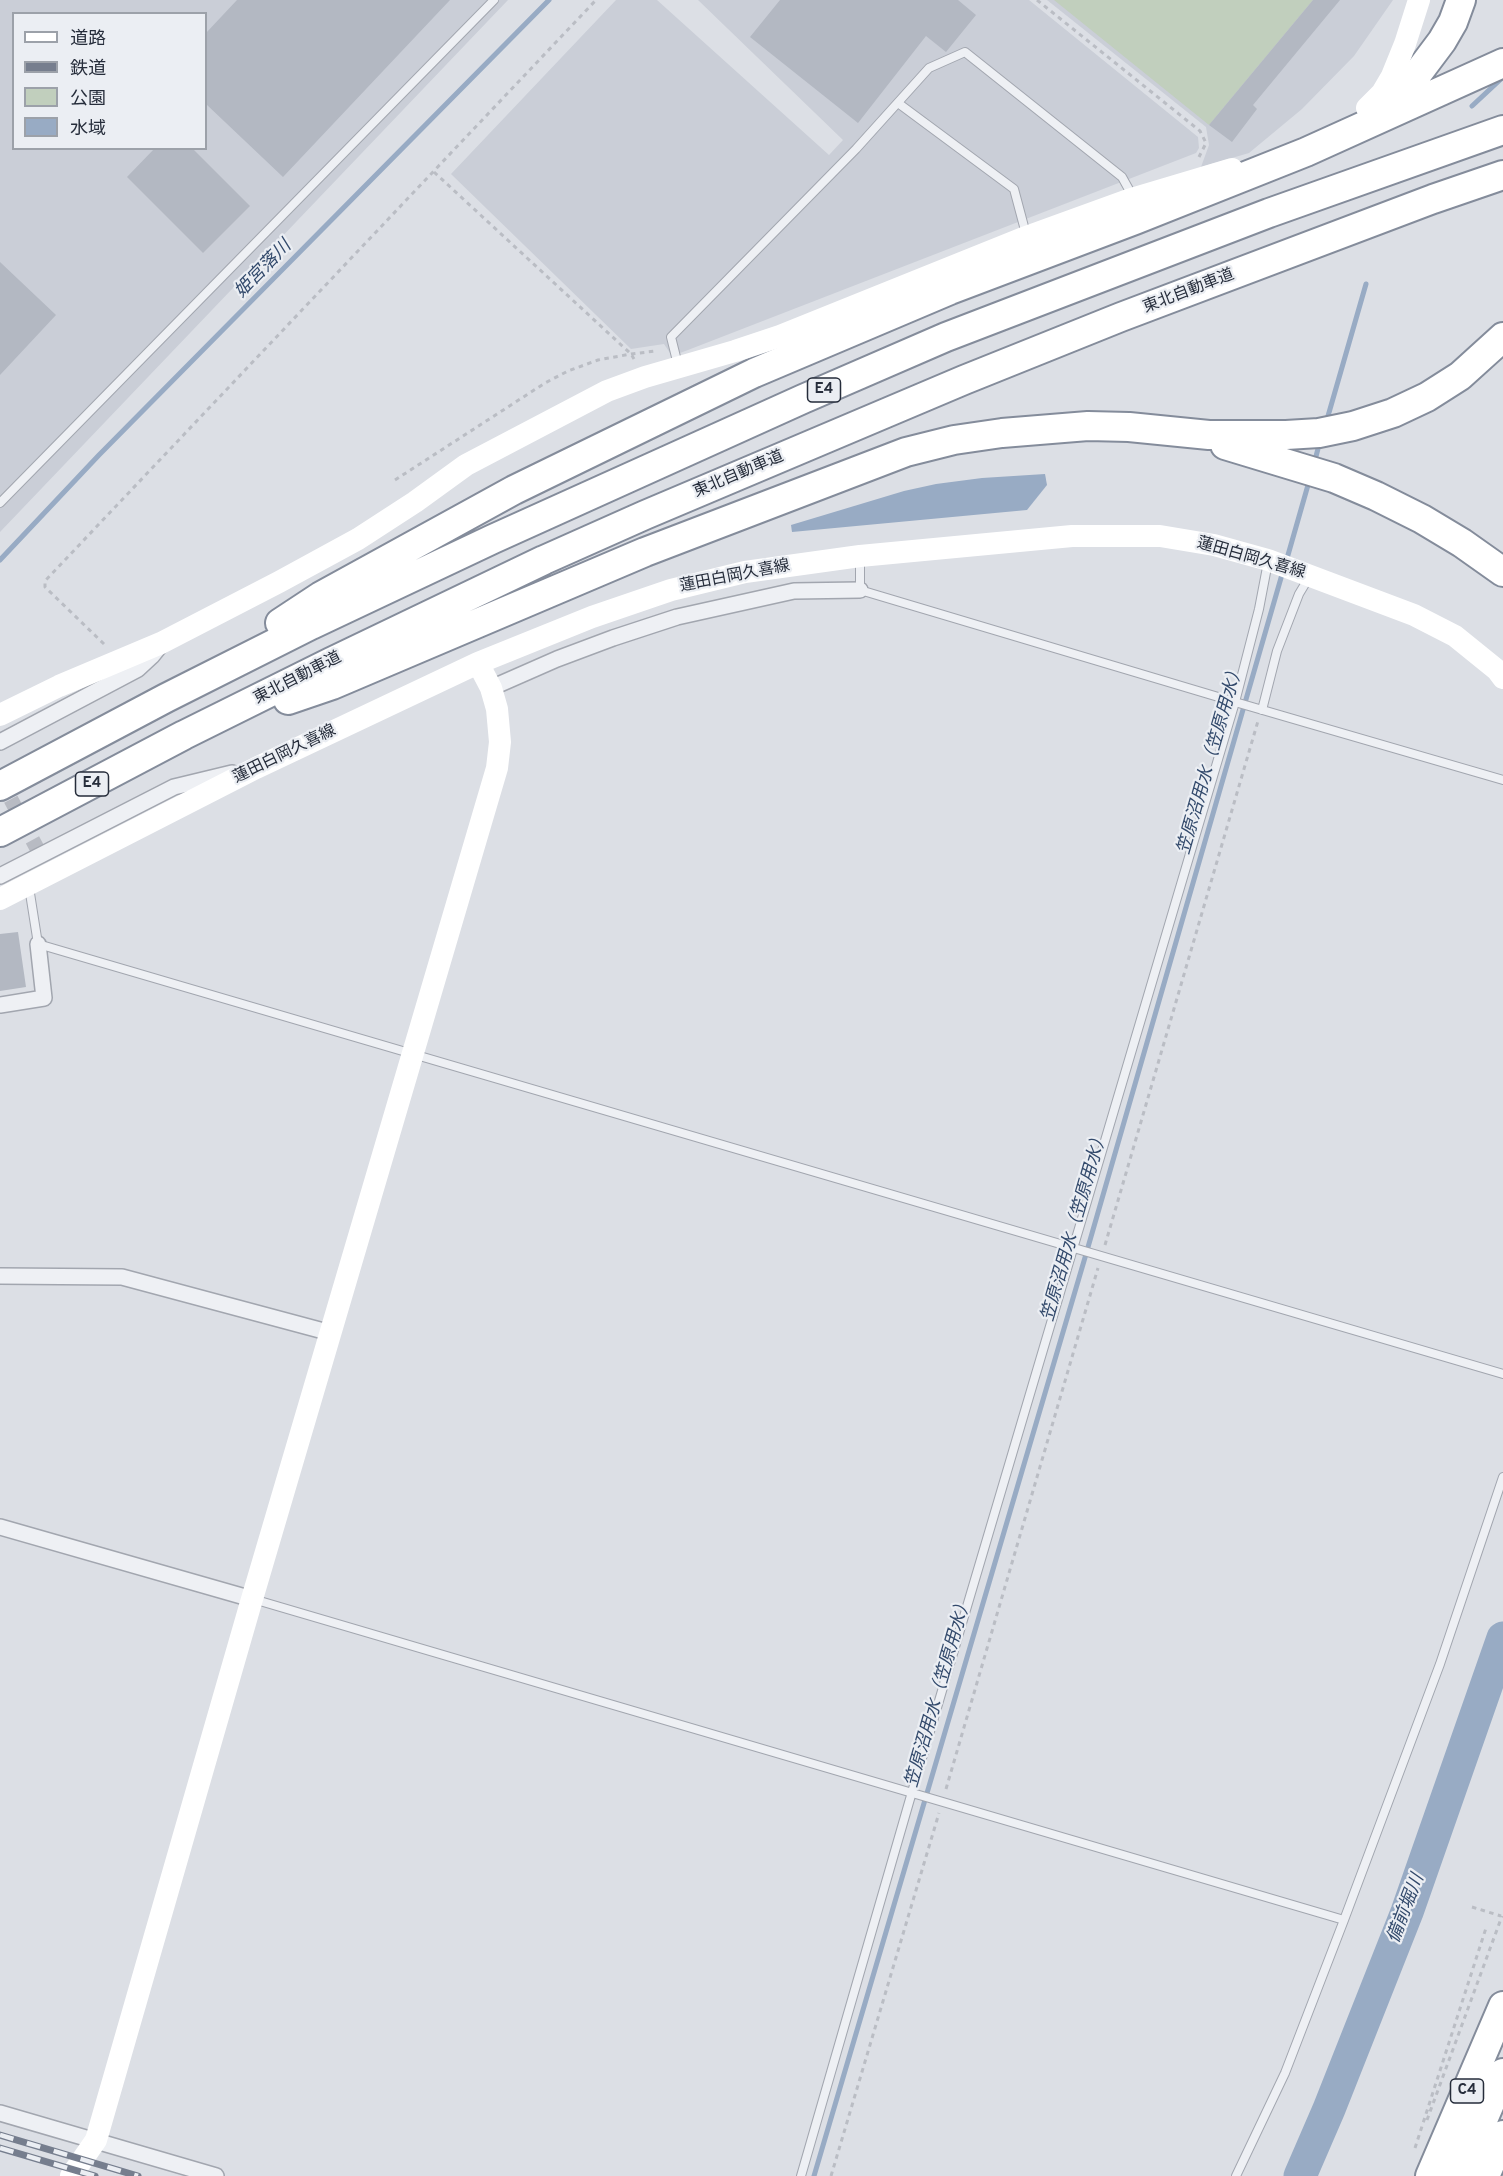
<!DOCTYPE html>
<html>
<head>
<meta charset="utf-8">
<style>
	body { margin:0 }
	#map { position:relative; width:1503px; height:2176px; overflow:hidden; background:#dcdfe5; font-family:Overpass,"Noto Sans JP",sans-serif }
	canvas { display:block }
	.legend { position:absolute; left:12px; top:12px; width:195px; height:138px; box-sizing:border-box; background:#ebeef3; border:2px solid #9ca1a9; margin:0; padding:8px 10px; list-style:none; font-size:18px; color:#262d3b }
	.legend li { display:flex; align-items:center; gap:12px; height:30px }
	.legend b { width:30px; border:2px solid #9ca1a9 }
</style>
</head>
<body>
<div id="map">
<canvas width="1503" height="2176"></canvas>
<ul class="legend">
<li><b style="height:8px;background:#fff"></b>道路</li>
<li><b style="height:8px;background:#767e8e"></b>鉄道</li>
<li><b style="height:16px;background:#c1cfbd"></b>公園</li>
<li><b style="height:16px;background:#98abc4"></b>水域</li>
</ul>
</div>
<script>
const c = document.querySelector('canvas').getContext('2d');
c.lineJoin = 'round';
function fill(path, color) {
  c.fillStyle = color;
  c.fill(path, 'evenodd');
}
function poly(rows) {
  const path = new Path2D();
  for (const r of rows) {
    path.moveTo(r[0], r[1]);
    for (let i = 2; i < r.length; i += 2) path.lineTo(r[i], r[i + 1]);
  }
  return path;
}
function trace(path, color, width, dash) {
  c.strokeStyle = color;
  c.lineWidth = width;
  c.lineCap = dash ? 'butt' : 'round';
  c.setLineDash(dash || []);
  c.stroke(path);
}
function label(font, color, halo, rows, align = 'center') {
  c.font = font + ' Overpass,"Noto Sans JP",sans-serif';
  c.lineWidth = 4.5;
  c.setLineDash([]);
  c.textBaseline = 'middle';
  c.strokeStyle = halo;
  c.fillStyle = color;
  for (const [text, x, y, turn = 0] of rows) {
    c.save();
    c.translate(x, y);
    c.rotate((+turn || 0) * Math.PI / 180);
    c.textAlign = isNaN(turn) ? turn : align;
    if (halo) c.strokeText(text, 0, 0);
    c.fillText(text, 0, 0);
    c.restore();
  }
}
const built = poly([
	[0,0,508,0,0,532],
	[14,14,206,14,206,148,14,148],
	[616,0,657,0,829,155,843,140,698,0,1029,0,1198,137,1199,148,1196,153,688,350,672,356,664,344,631,349,451,174],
	[1047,0,1393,0,1354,56,1302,109,1249,153,1201,167,1209,145,1206,127]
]);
const green = poly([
	[1054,0,1313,0,1209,125]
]);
const water = poly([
	[1045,474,1047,485,1027,510,792,532,791,525,904,491,936,484,982,478]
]);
const stream = poly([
	[1472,106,1503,77],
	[1326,423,1366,284],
	[1314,464,1320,441],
	[0,560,99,455,549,0],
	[1286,562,1310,478],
	[814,2176,1084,1261,1283,571]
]);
const river = poly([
	[1300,2176,1329,2109,1407,1912,1503,1638]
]);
const building = poly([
	[237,0,450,0,283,177,206,104,206,33],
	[780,0,958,0,976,15,946,52,926,36,858,123,750,37],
	[1313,0,1340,0,1253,105,1257,109,1232,142,1209,125],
	[155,148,192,148,250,206,203,253,127,177],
	[0,262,56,315,0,375],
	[18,932,26,987,0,991,0,934]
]);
const streetTunnel = poly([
	[0,779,40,854]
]);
const path = poly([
	[1037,0,1200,131,1206,143,1199,157],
	[434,172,631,354,634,359],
	[395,480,545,383,568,371,598,360,631,354,656,351],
	[104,644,45,587,45,581,596,0],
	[1105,1245,1258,721],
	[946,1789,1098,1268],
	[1472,1907,1501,1916],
	[1427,2120,1502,1916],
	[1415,2148,1486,1928],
	[831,2176,939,1813]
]);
const lane = poly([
	[898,103,1014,189,1026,234],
	[678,365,671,337,856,149,929,68,965,52,1122,177,1132,195],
	[0,503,494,0],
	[860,558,860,590,1235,702,1503,780],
	[1262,710,1277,651,1299,594,1308,579],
	[29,887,38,944,1503,1374],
	[253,1599,1344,1920],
	[801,2176,912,1792,1235,702,1259,609,1268,562],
	[1236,2176,1285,2073,1344,1920,1440,1664,1503,1477]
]);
const street = poly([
	[491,688,557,659,613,638,677,617,794,591,860,590],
	[0,742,138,669,152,656,160,646],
	[0,876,174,787,232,773],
	[0,1005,44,998,38,944],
	[0,1276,122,1277,331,1333],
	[0,1527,252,1599],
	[0,2113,216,2176]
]);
const secondary = poly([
	[1367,108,1382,93,1392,76,1405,44,1419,0],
	[0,715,59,686,161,643,279,582,358,539,415,502,466,465,607,391,645,377,735,351,780,336,1026,237,1128,200,1232,169],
	[0,899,256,768,478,663,592,617,671,590,745,572,860,556,1072,536,1160,536,1214,545,1268,560,1414,615,1455,636,1497,670,1503,678],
	[71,2176,96,2140,252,1599,497,768,500,742,497,709,491,688,478,663]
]);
const highway = poly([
	[1379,109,1399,94,1418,73,1442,41,1453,22,1461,0],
	[1225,445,1334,478,1376,496,1422,519,1462,543,1503,572],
	[280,623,321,596,514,490,754,373,950,290,1135,220,1306,152,1503,63],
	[288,700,332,685,645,552,906,452,954,440,1002,433,1088,426,1129,427,1209,435,1286,435,1319,433,1353,426,1393,413,1427,397,1460,376,1503,337],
	[0,786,166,698,311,625,493,539,803,399,946,337,1269,213,1503,130],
	[0,832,184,735,331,662,544,560,645,515,964,380,1121,317,1433,199,1503,175],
	[1430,2176,1503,2006],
	[1459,2176,1503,2073],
	[1485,2176,1503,2135]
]);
const rail = poly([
	[0,2135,138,2176],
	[0,2148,95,2176]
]);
const shields = [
	[824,390,33],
	[92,784,33],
	[1467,2091,33]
];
const shieldNames = [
	["E4",824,390],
	["E4",92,784],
	["C4",1467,2091]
];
const streetNames = [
	["東北自動車道",1189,292,-21],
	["東北自動車道",739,475,-23],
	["蓮田白岡久喜線",1251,559,16],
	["蓮田白岡久喜線",735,577,-11],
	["東北自動車道",298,679,-27],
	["蓮田白岡久喜線",285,755,-26]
];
const waterNames = [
	["姫宮落川",264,270,-46],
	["笠原沼用水（笠原用水）",1212,759,-74],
	["笠原沼用水（笠原用水）",1076,1226,-74],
	["笠原沼用水（笠原用水）",940,1692,-74],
	["備前堀川",1407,1909,-69]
];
fill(built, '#caced7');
fill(green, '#c1cfbd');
fill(water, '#98abc4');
trace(stream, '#98abc4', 5);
trace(river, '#98abc4', 33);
fill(building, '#b3b8c2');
trace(streetTunnel, '#b8bbc3', 15, [15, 8]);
trace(lane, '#a2a6af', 10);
trace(street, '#a2a6af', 18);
trace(highway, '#848c9b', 32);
trace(path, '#babdc4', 3, [4.5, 4.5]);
trace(lane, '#eef0f4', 8);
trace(street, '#eef0f4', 15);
trace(secondary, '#fff', 22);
trace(highway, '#fff', 28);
trace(rail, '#767e8e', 7);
trace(rail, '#ebeef3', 4.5, [14]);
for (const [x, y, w] of shields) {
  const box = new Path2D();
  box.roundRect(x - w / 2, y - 12, w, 24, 4.5);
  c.fillStyle = '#ebeef3';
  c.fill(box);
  trace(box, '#262d3b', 1.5);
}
label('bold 15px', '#262d3b', null, shieldNames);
label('16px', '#262d3b', '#ebeef3', streetNames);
label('italic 18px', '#334a6c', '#ebeef3', waterNames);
</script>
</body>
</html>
